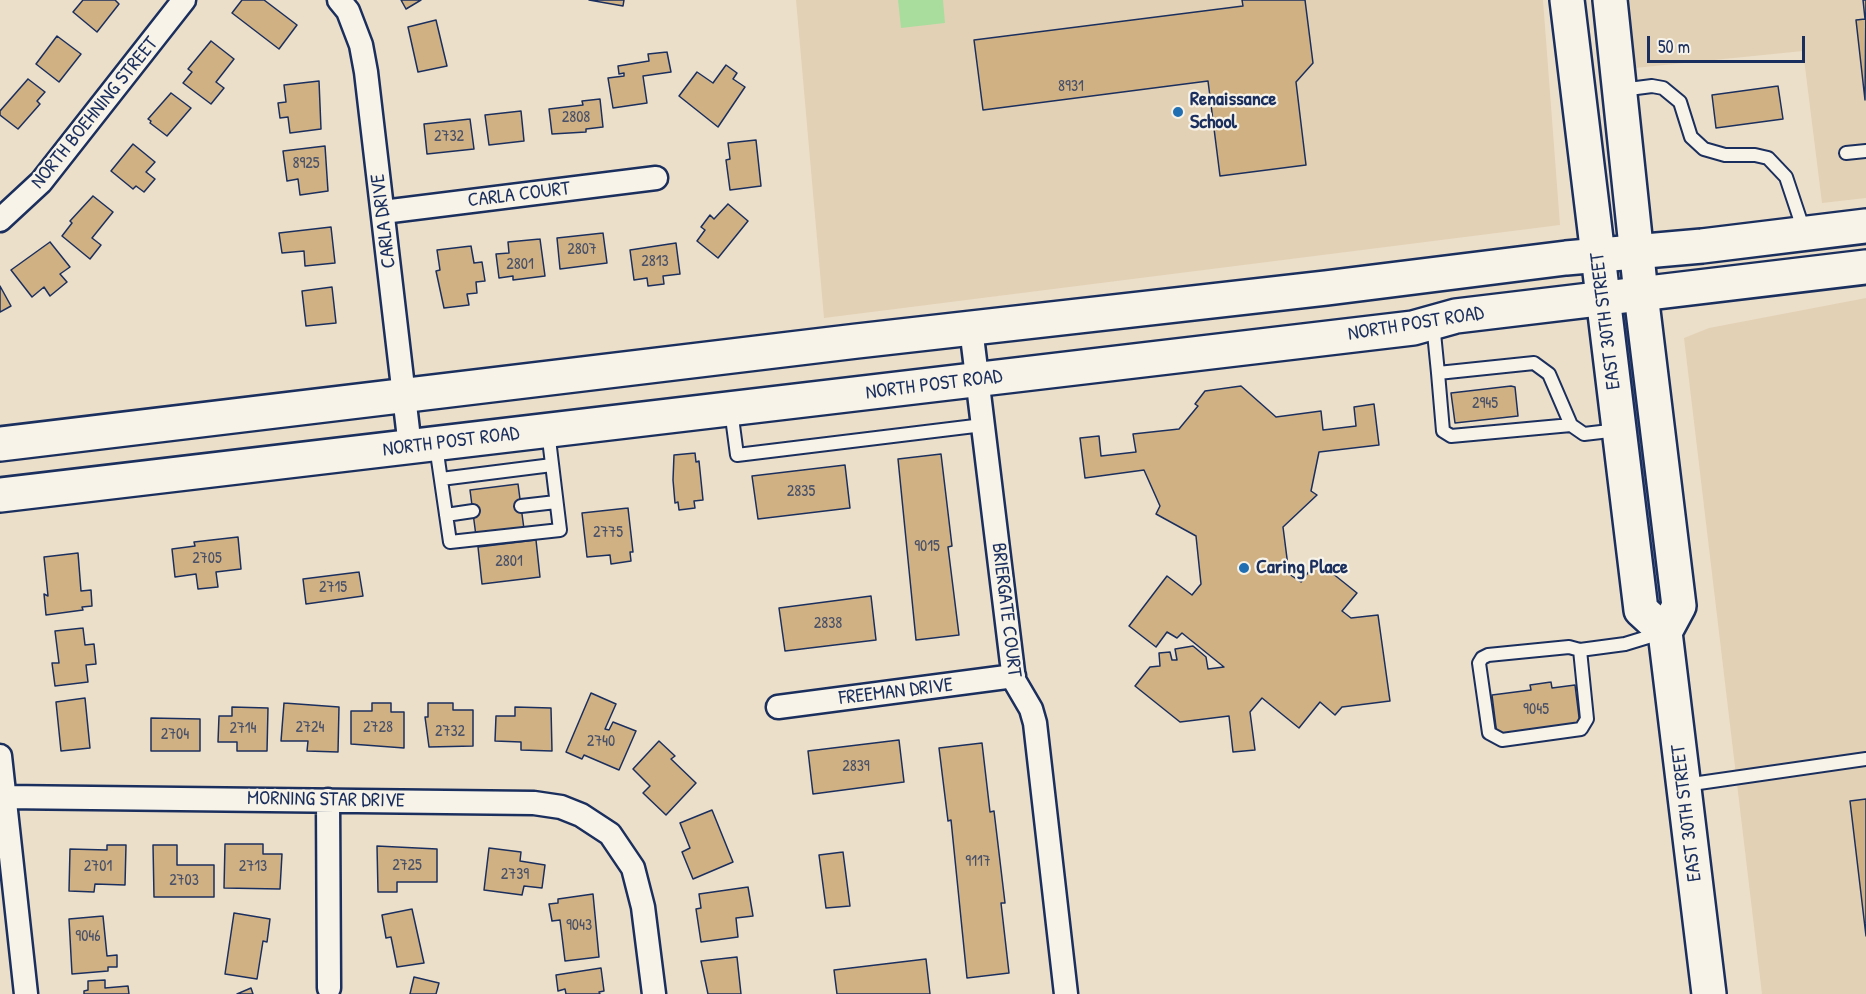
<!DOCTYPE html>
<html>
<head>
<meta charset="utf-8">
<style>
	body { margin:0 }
	#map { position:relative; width:1866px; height:994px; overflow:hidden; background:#ebdfca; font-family:"Patrick Hand",sans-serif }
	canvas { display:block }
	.scale { position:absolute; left:1647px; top:36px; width:158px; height:27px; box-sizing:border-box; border:3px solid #1b2f5e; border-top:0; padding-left:8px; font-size:18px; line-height:21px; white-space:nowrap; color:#1b2f5e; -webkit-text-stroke:4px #f7f3e8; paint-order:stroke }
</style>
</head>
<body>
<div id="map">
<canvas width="1866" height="994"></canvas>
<div class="scale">50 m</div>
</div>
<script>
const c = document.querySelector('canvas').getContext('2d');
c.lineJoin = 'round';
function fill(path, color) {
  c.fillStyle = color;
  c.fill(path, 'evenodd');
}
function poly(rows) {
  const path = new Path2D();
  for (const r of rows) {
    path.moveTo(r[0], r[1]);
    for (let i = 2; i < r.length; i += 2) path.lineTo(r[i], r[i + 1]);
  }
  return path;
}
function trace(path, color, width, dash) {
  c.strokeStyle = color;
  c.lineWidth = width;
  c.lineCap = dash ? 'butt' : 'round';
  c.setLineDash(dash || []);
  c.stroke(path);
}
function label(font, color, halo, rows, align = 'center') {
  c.font = font + ' "Patrick Hand",sans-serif';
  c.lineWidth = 4.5;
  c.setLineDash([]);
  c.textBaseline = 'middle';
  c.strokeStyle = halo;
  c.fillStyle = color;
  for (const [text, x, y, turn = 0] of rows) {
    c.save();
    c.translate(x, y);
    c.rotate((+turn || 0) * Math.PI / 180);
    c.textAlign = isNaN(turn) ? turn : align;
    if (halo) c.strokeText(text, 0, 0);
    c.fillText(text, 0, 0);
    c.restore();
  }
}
const built = poly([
	[796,0,1543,0,1560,225,824,318],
	[1626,0,1866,0,1866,198,1822,203,1803,51,1635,68],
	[1866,298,1866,994,1762,994,1684,338,1709,328]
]);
const green = poly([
	[898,0,943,0,945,23,901,28]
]);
const building = poly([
	[83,0,115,0,119,4,97,32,73,12,83,0],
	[242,0,264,0,297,25,279,49,232,13,242,0],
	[401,0,421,0,406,9,401,0],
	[589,0,624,0,623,6,589,0],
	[1242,0,1305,0,1313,63,1296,82,1306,165,1220,176,1208,81,983,110,974,40,1243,6,1242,0],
	[1863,0,1866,0,1865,100,1856,20,1865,19,1863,0],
	[436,20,447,66,418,72,408,27,436,20],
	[57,36,81,54,59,82,36,64,57,36],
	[211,41,234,59,216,82,224,88,211,104,183,83,192,72,188,69,211,41],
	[667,52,671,72,643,76,647,103,613,108,608,78,624,76,624,73,619,74,618,66,649,61,648,54,667,52],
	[726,65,737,73,733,79,745,87,718,127,679,96,697,72,713,83,726,65],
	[28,79,45,92,37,101,40,104,18,129,0,115,0,111,28,79],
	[319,81,321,129,290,133,288,117,280,118,278,103,286,102,284,85,319,81],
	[1778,86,1783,119,1716,128,1712,95,1778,86],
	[171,93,191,108,167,136,150,123,151,121,148,119,171,93],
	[600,99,603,127,586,129,586,132,552,134,549,109,583,105,582,101,600,99],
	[521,111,524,141,489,145,485,115,521,111],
	[470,119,474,149,427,154,424,124,470,119],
	[756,140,761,186,730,190,726,160,730,159,728,143,756,140],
	[133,144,155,162,146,172,155,179,144,192,136,186,133,189,111,171,133,144],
	[325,146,328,191,300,195,298,179,287,181,283,151,325,146],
	[93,196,113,212,92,238,101,245,90,259,62,236,72,223,70,221,93,196],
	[728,204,748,221,718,258,697,241,705,230,701,227,710,215,714,219,728,204],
	[331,227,335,263,305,266,304,251,282,253,279,233,331,227],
	[603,233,607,263,560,269,557,238,603,233],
	[540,239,545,276,513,280,513,276,499,278,496,254,509,253,508,242,540,239],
	[50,242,70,267,60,274,67,282,50,296,44,287,32,297,11,270,50,242],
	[676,243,680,274,663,276,664,284,648,286,647,278,634,280,630,250,676,243],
	[471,246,474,263,482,262,485,281,476,282,477,293,467,294,469,305,444,308,436,271,440,270,437,250,471,246],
	[0,286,11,306,0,312,0,286],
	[332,287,336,323,306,326,302,291,332,287],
	[1241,386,1276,417,1321,411,1323,430,1356,426,1354,407,1374,404,1379,445,1319,452,1311,491,1317,495,1283,527,1289,574,1301,582,1317,561,1357,593,1342,611,1351,618,1378,615,1390,701,1342,707,1335,715,1320,702,1299,728,1262,698,1250,712,1255,750,1233,752,1229,716,1180,722,1135,686,1150,667,1160,666,1159,653,1170,652,1172,660,1177,660,1175,649,1193,646,1206,657,1208,669,1224,667,1182,633,1177,638,1167,632,1156,647,1129,626,1167,576,1192,595,1201,584,1196,536,1156,514,1160,506,1144,470,1085,478,1080,438,1099,436,1101,456,1136,452,1133,434,1179,429,1198,406,1195,404,1205,391,1241,386],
	[1511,386,1515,387,1518,416,1455,423,1451,393,1511,386],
	[695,453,696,462,699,461,703,500,694,501,695,508,679,510,678,502,675,503,673,480,674,455,695,453],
	[941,454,952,546,948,547,959,635,916,640,898,459,941,454],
	[845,465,850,508,758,519,752,476,845,465],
	[518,484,524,529,476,536,470,490,518,484],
	[628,508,633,552,630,552,631,561,611,564,610,555,587,557,582,513,628,508],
	[238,537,241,569,216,572,218,587,198,589,196,574,175,577,172,549,195,546,194,542,238,537],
	[536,540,540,577,482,584,478,547,536,540],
	[78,553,81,591,91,590,92,606,82,607,83,610,46,615,44,594,48,596,44,557,78,553],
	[359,572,363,596,306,604,303,579,359,572],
	[871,596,876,640,785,651,779,608,871,596],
	[83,628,85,645,94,644,96,664,86,665,88,682,55,686,52,663,59,663,55,631,83,628],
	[1551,682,1552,688,1575,685,1580,725,1497,735,1492,695,1531,690,1530,685,1551,682],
	[591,693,616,704,605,729,609,730,613,722,636,731,619,770,584,755,582,759,566,752,591,693],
	[85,698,90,748,61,751,56,702,85,698],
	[284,703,339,707,338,752,307,751,308,741,281,741,284,703],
	[372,703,391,703,391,712,404,712,404,748,351,744,351,711,372,711,372,703],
	[428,703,453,703,453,710,473,710,473,746,429,747,425,717,428,717,428,703],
	[232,707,268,708,267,751,237,751,237,742,218,742,219,716,232,716,232,707],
	[515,707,551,708,552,751,521,750,521,742,495,741,496,716,515,716,515,707],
	[151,718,200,719,200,751,151,751,151,718],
	[899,740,904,782,813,794,808,751,899,740],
	[659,741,675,756,671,759,696,783,666,815,643,793,650,786,633,769,659,741],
	[982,743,990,812,994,811,1005,903,1001,903,1009,973,967,978,951,820,948,821,939,748,982,743],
	[1866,799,1866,936,1850,801,1866,799],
	[712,810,733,862,693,879,682,852,690,848,680,823,712,810],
	[225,844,263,844,263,854,282,854,280,889,224,888,225,844],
	[107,845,126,845,125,885,95,884,94,892,69,891,70,849,107,850,107,845],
	[153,845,177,845,177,865,214,865,214,897,154,897,153,845],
	[377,846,437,849,437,882,397,882,397,892,378,892,377,846],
	[489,848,521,852,520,861,545,865,542,888,524,886,522,895,484,890,489,848],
	[843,852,850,906,826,908,819,855,843,852],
	[748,887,753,916,736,918,738,937,701,942,696,909,701,908,699,894,748,887],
	[593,894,599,957,565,961,560,920,552,921,549,904,558,903,558,899,593,894],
	[412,909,424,963,397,967,391,937,386,938,382,915,412,909],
	[234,913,270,919,267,942,263,941,257,979,225,974,234,913],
	[103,916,107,956,117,955,117,967,108,967,108,971,72,974,69,919,103,916],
	[737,957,741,994,708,994,701,961,737,957],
	[926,959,930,994,837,994,834,970,926,959],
	[601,968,604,991,599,992,600,994,566,994,565,989,558,991,556,975,601,968],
	[414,977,439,983,436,994,410,994,414,977],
	[105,980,105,988,128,986,129,994,84,994,84,991,88,990,88,981,105,980],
	[251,988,253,994,237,994,251,988]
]);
const service = poly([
	[1621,90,1652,86,1663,88,1680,102,1691,137,1704,149,1725,155,1755,155,1768,158,1786,177,1804,231],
	[1846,153,1866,151],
	[1433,323,1438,373,1534,363,1549,374,1571,425,1584,434,1618,430],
	[1438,373,1443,431,1451,436,1571,425],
	[731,410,737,455,983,425],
	[436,446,450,542,560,530,548,431],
	[441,479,552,465],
	[521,506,556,502],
	[446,515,473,511],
	[1580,650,1587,719,1581,729,1502,740,1489,733,1479,663,1482,658,1488,655,1569,647,1580,650,1625,644,1661,633],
	[1685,785,1866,759]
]);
const minor = poly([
	[339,0,348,11,361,45,366,72,410,447],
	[383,212,656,178],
	[0,220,41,182,184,0],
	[971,328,1014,680,1031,709,1035,723,1066,994],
	[778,707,1014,676],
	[0,756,26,994],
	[4,797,534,803,561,807,581,815,610,834,633,868,643,907,654,994],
	[328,800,329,988]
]);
const secondary = poly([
	[1567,0,1641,610,1665,632],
	[1610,0,1641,294,1679,606,1665,632,1709,994]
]);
const primary = poly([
	[0,444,857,341,1326,288,1566,258,1702,246,1866,226],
	[0,495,1413,328,1456,316,1866,267]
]);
const markers = [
	[1178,112,6,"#1f6fb2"],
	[1244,568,6,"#1f6fb2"]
];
const numberNames = [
	["8931",1071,87],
	["2808",576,118],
	["2732",449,137],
	["8925",306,164],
	["2807",582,250],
	["2813",655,262],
	["2801",520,265],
	["2945",1485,404],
	["2835",801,492],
	["2775",608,533],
	["9015",927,547],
	["2705",207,559],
	["2801",509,562],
	["2715",333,588],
	["2838",828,624],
	["9045",1536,710],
	["2724",310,728],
	["2728",378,728],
	["2714",243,729],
	["2732",450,732],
	["2704",175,735],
	["2740",601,742],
	["2839",856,767],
	["9117",978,862],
	["2725",407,866],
	["2701",98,867],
	["2713",253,867],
	["2739",515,875],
	["2703",184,881],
	["9043",579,926],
	["9046",88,937]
];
const poiNames = [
	["Renaissance",1190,100],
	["School",1190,123],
	["Caring Place",1256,568]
];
const streetNames = [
	["NORTH BOEHNING STREET",95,113,-51],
	["CARLA COURT",519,195,-7],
	["CARLA DRIVE",384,221,-97],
	["EAST 30TH STREET",1606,321,-97],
	["NORTH POST ROAD",1416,324,-9],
	["NORTH POST ROAD",934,385,-7],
	["NORTH POST ROAD",451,442,-7],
	["BRIERGATE COURT",1006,610,83],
	["FREEMAN DRIVE",896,692,-7],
	["MORNING STAR DRIVE",326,800,1],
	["EAST 30TH STREET",1687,813,-97]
];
fill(built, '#e3d1b5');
fill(green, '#a9dd9e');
fill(building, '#d0b184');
trace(building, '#1b2f5e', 1.5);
trace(service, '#1b2f5e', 16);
trace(minor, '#1b2f5e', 27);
trace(secondary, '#1b2f5e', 38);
trace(primary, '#1b2f5e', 38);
trace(service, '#f7f3e8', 12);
trace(minor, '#f7f3e8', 22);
trace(secondary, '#f7f3e8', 33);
trace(primary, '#f7f3e8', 33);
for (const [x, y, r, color] of markers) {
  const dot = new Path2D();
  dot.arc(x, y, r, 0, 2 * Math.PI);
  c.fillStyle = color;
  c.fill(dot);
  trace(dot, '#f7f3e8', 2);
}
label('16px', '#485068', null, numberNames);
label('bold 20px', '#1b2f5e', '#f7f3e8', poiNames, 'left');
label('20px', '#1b2f5e', '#f7f3e8', streetNames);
</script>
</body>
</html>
